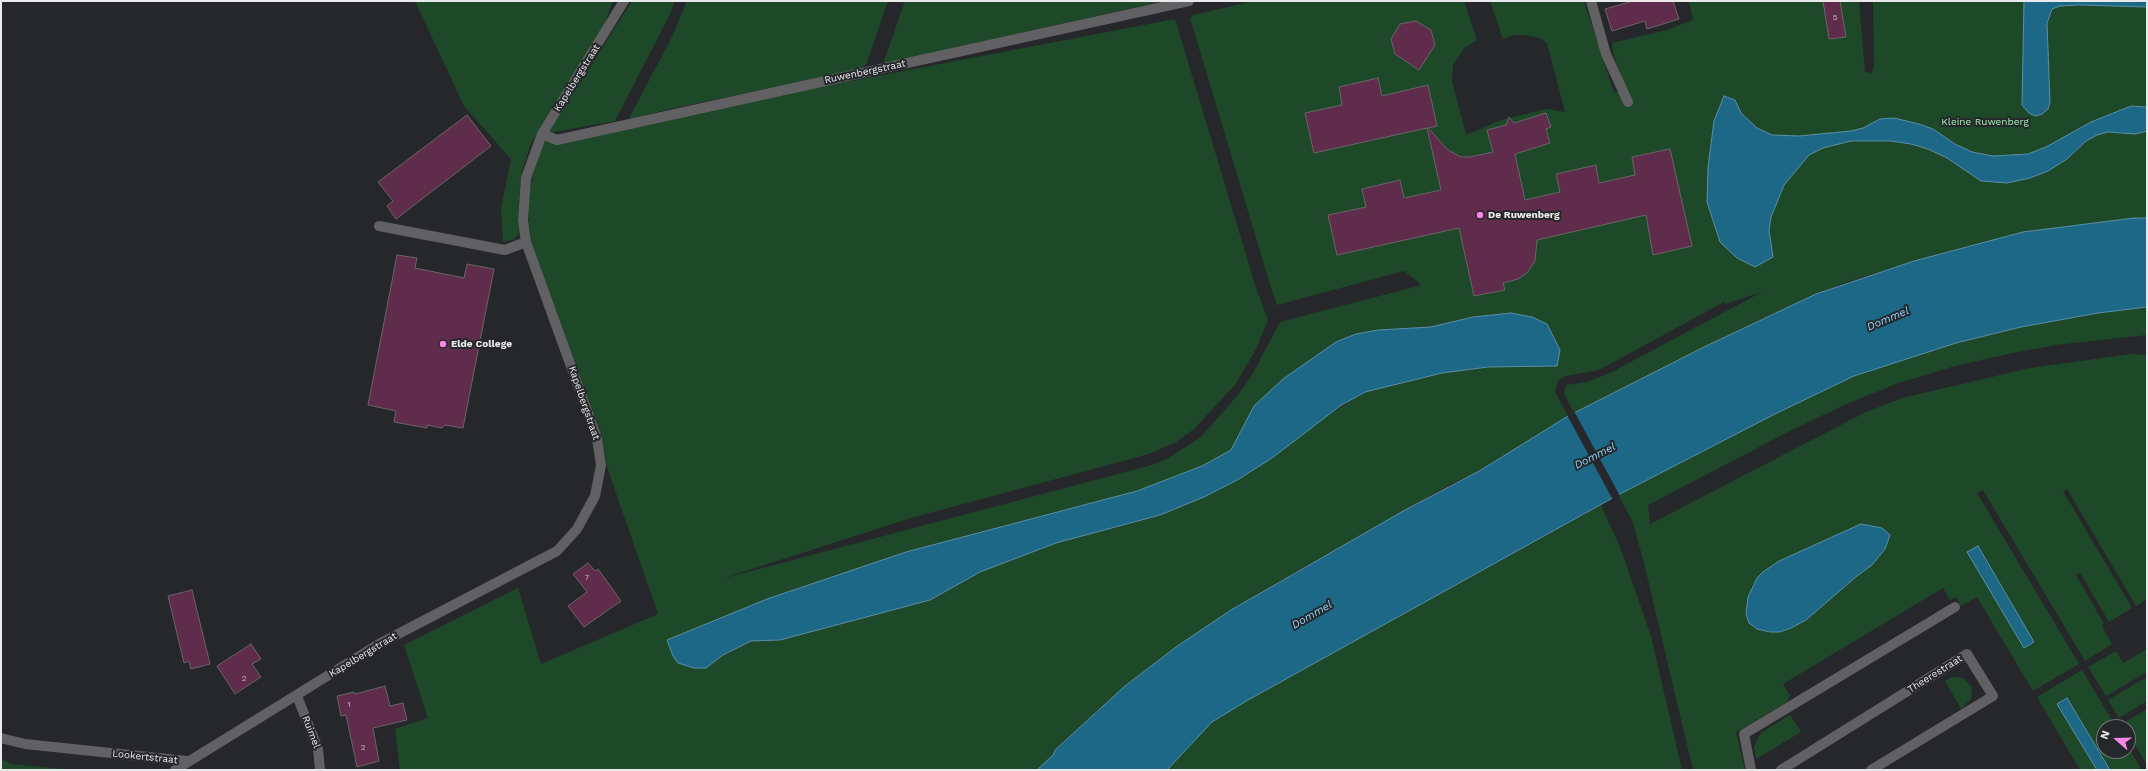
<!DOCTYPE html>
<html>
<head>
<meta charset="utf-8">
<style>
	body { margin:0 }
	#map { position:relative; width:2148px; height:771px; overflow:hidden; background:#26272a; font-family:"Work Sans",sans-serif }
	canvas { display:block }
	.frame { position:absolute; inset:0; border:2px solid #eaeaed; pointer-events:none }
	.north { position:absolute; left:2096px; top:719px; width:40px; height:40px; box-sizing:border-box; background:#26272a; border:1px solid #747578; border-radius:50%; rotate:290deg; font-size:11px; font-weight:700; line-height:16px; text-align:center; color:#eaeaed }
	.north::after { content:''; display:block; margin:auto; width:14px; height:18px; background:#fa87e7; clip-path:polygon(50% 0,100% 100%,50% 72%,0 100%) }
</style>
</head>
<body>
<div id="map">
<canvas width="2148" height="771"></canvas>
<div class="frame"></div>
<div class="north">N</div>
</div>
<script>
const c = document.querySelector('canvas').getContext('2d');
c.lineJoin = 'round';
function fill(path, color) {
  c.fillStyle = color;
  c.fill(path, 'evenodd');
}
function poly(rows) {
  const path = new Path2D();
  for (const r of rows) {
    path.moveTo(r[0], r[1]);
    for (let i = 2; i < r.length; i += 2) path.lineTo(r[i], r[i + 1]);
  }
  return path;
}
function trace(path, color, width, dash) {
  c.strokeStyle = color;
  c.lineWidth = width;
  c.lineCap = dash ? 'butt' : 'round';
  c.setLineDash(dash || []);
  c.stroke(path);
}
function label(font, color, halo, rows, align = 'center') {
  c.font = font + ' "Work Sans",sans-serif';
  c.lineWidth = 4;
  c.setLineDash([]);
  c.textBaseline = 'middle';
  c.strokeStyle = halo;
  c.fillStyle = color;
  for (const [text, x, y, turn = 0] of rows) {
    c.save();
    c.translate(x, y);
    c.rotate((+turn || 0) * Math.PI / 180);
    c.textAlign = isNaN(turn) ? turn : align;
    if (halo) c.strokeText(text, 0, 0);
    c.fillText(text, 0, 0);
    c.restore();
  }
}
const green = poly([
	[415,1,613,1,601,33,550,111,531,143,522,171,520,188,518,213,520,232,514,239,503,242,501,208,511,159,464,106],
	[632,1,675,1,669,16,615,121,548,133],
	[687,1,888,1,866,65,856,70,665,110,628,120,671,39],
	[905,1,1163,1,883,64],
	[1254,1,1464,1,1477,40,1464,48,1453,65,1452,81,1466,135,1501,120,1547,109,1565,112,1547,43,1540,38,1525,35,1512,35,1503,39,1490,1,1584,1,1614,93,1626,89,1613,53,1612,43,1667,30,1693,20,1689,1,1859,1,1865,72,1872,73,1874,65,1873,1,2147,1,2147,223,1981,243,1914,261,1850,281,1816,294,1751,324,1574,413,1564,393,1566,385,1587,382,1612,372,1762,292,1725,304,1724,302,1599,370,1566,376,1558,381,1555,392,1568,416,1481,470,1451,484,1264,590,1176,647,1125,686,1056,748,1053,755,1037,770,400,770,395,729,428,718,404,645,518,588,541,664,658,614,607,467,602,435,532,245,529,224,528,197,535,167,545,139,564,143,580,140,752,100,1175,19,1176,22,1255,285,1268,320,1256,349,1235,385,1194,429,1176,442,1149,454,911,518,721,579,1152,465,1167,459,1201,437,1237,396,1252,375,1280,322,1422,285,1404,271,1277,305,1271,288,1190,18,1193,15],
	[1511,313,1557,366,1488,367,1442,373,1365,392,1319,421,1272,458,1239,479,1204,497,1160,515,1056,543,980,572,930,600,780,640,751,641,723,655,706,668,694,668,678,663,667,640,767,599,906,552,1137,491,1202,466,1231,450,1254,406,1336,342,1356,334,1378,330,1431,327,1473,317],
	[2147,307,2147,335,2055,345,2008,354,1955,366,1896,384,1844,405,1786,433,1648,505,1650,524,1864,413,1902,398,2030,368,2131,354,2147,355,2147,599,2136,606,2067,489,2063,491,2132,608,2109,622,2080,573,2076,575,2104,624,2102,626,2112,644,2085,661,1983,490,1977,493,2079,664,2033,691,1977,597,1961,606,1956,597,1950,600,1943,588,1783,684,1790,696,1787,702,1736,732,1745,770,1693,770,1644,563,1632,520,1618,495,1775,414,1854,376,1907,358,1956,343,2021,327,2098,313],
	[1861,524,1882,528,1879,558,1806,620,1780,632,1751,588,1757,578,1763,572],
	[1978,547,2008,597,2025,647,1968,552],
	[1601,505,1620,547,1651,636,1682,770,1167,770,1212,722,1248,700],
	[2147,649,2147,672,2106,696,2088,667,2116,651,2123,663],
	[2082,670,2116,727,2104,727,2104,751,2128,751,2128,747,2142,770,2110,770,2067,698,2057,704,2097,770,2080,770,2037,697],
	[1952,677,1963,678,1972,687,1971,699,1961,709,1945,681],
	[2147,677,2147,701,2119,718,2108,700],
	[2147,709,2147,765,2128,733,2128,727,2124,727,2122,724],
	[1790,715,1801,732,1756,759,1754,747,1758,737,1762,732],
	[1,759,12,764,72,770,1,770]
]);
const water = poly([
	[2024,1,2147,1,2147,7,2079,5,2060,6,2052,9,2047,23,2050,102,2048,109,2042,114,2035,116,2029,113,2022,105,2024,1],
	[1724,96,1735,100,1741,113,1757,128,1772,135,1799,136,1851,131,1863,128,1880,119,1894,118,1919,124,1933,129,1955,144,1972,152,1993,156,2028,154,2046,147,2091,122,2131,106,2147,107,2147,131,2135,134,2108,132,2097,135,2086,141,2067,159,2048,171,2030,178,2007,183,1981,181,1947,158,1928,149,1911,144,1891,141,1851,141,1823,148,1809,155,1784,185,1771,217,1769,230,1773,257,1755,267,1737,258,1720,242,1707,202,1708,167,1714,121,1724,96],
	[2134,218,2147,218,2147,307,2098,313,2021,327,1956,343,1854,376,1775,414,1618,495,1248,700,1212,722,1167,770,1037,770,1053,755,1056,749,1125,686,1176,647,1231,610,1405,510,1481,470,1568,416,1704,347,1816,294,1914,261,2023,232,2134,218],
	[1511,313,1532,317,1547,324,1560,350,1557,366,1488,367,1442,373,1365,392,1340,406,1272,458,1239,479,1204,497,1160,515,1056,543,980,572,930,600,780,640,751,641,723,655,706,668,694,668,678,663,673,656,667,640,767,599,906,552,1137,491,1202,466,1231,450,1254,406,1283,379,1336,342,1356,334,1378,330,1431,327,1473,317,1511,313],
	[1861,524,1882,528,1890,535,1885,549,1872,565,1857,576,1806,620,1791,628,1780,632,1770,632,1757,629,1749,623,1746,614,1748,597,1757,578,1763,572,1779,561,1861,524],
	[1978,546,2034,642,2024,648,1967,552,1978,546],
	[2067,698,2110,770,2097,770,2057,704,2067,698]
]);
const pier = poly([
	[1574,411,1620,496,1613,500,1567,415]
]);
const building = poly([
	[1633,1,1673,1,1679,19,1647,29,1645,21,1612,31,1605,9,1633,1],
	[1823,1,1840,1,1846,37,1829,39,1823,1],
	[1416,21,1431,30,1435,45,1419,70,1395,54,1391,39,1400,24,1416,21],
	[1378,78,1382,96,1428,85,1437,126,1428,128,1448,150,1461,157,1470,157,1493,152,1487,130,1506,125,1509,117,1514,123,1546,113,1551,127,1546,129,1550,143,1515,154,1525,200,1560,192,1556,174,1596,165,1599,183,1635,175,1632,157,1670,149,1692,246,1653,255,1646,215,1537,240,1535,261,1527,273,1518,279,1503,283,1505,290,1474,296,1459,228,1337,255,1328,215,1366,207,1362,189,1400,180,1404,198,1441,190,1427,128,1314,153,1305,113,1342,105,1339,87,1378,78],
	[467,115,491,146,396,219,387,206,393,201,378,182,467,115],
	[397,255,417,258,415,268,464,278,467,264,494,269,463,428,445,425,442,428,427,425,427,428,394,422,396,411,368,405,397,255],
	[588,563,595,571,598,569,621,601,584,627,568,606,587,592,573,574,588,563],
	[192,590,210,664,191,669,189,661,184,663,168,596,192,590],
	[251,644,261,659,252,664,261,677,235,694,217,666,251,644],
	[385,686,390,706,403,703,407,720,373,728,379,761,357,767,346,715,341,716,337,696,354,692,355,694,385,686]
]);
const minor = poly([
	[1591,1,1606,54,1628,102],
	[542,134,557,140,1189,1],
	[379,226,505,250,526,242],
	[297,696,318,749,320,770],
	[1,738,25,744,187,761],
	[175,770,379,644,557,551,577,529,595,496,601,465,597,438,526,242,523,220,526,178,542,134,624,1],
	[1751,770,1744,734,1955,607],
	[1781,770,1967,654,1993,696,1871,770]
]);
const markers = [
	[1480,215,4,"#fa87e7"],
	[443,344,4,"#fa87e7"]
];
const numberNames = [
	["5",1835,18],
	["7",587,578],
	["2",244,679],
	["1",349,705],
	["2",363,748]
];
const streetNames = [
	["Ruwenbergstraat",865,72,-12],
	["Kapelbergstraat",577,78,-58],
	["Kapelbergstraat",584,403,71],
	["Kapelbergstraat",363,655,-31],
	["Theerestraat",1935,674,-32],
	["Ruimel",311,732,69],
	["Lookertstraat",145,757,6]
];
const parkNames = [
	["Kleine Ruwenberg",1985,122]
];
const poiNames = [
	["De Ruwenberg",1488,215],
	["Elde College",451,344]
];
const waterNames = [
	["Dommel",1888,319,-23],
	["Dommel",1595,456,-27],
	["Dommel",1312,615,-30]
];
fill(green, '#1e4929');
fill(water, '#1e6887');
trace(water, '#5b8fa6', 1);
fill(pier, '#26272a');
fill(building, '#602c4b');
trace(building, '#696567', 1);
trace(minor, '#616163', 10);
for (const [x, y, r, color] of markers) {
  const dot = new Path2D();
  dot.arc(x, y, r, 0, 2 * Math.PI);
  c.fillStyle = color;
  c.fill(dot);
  trace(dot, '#26272a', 1.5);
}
label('8px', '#c8bac4', null, numberNames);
label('10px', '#eaeaed', '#26272a', streetNames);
label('10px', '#a2f1b3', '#26272a', parkNames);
label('bold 10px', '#eaeaed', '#26272a', poiNames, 'left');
label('italic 11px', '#8bd9fe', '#26272a', waterNames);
</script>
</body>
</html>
